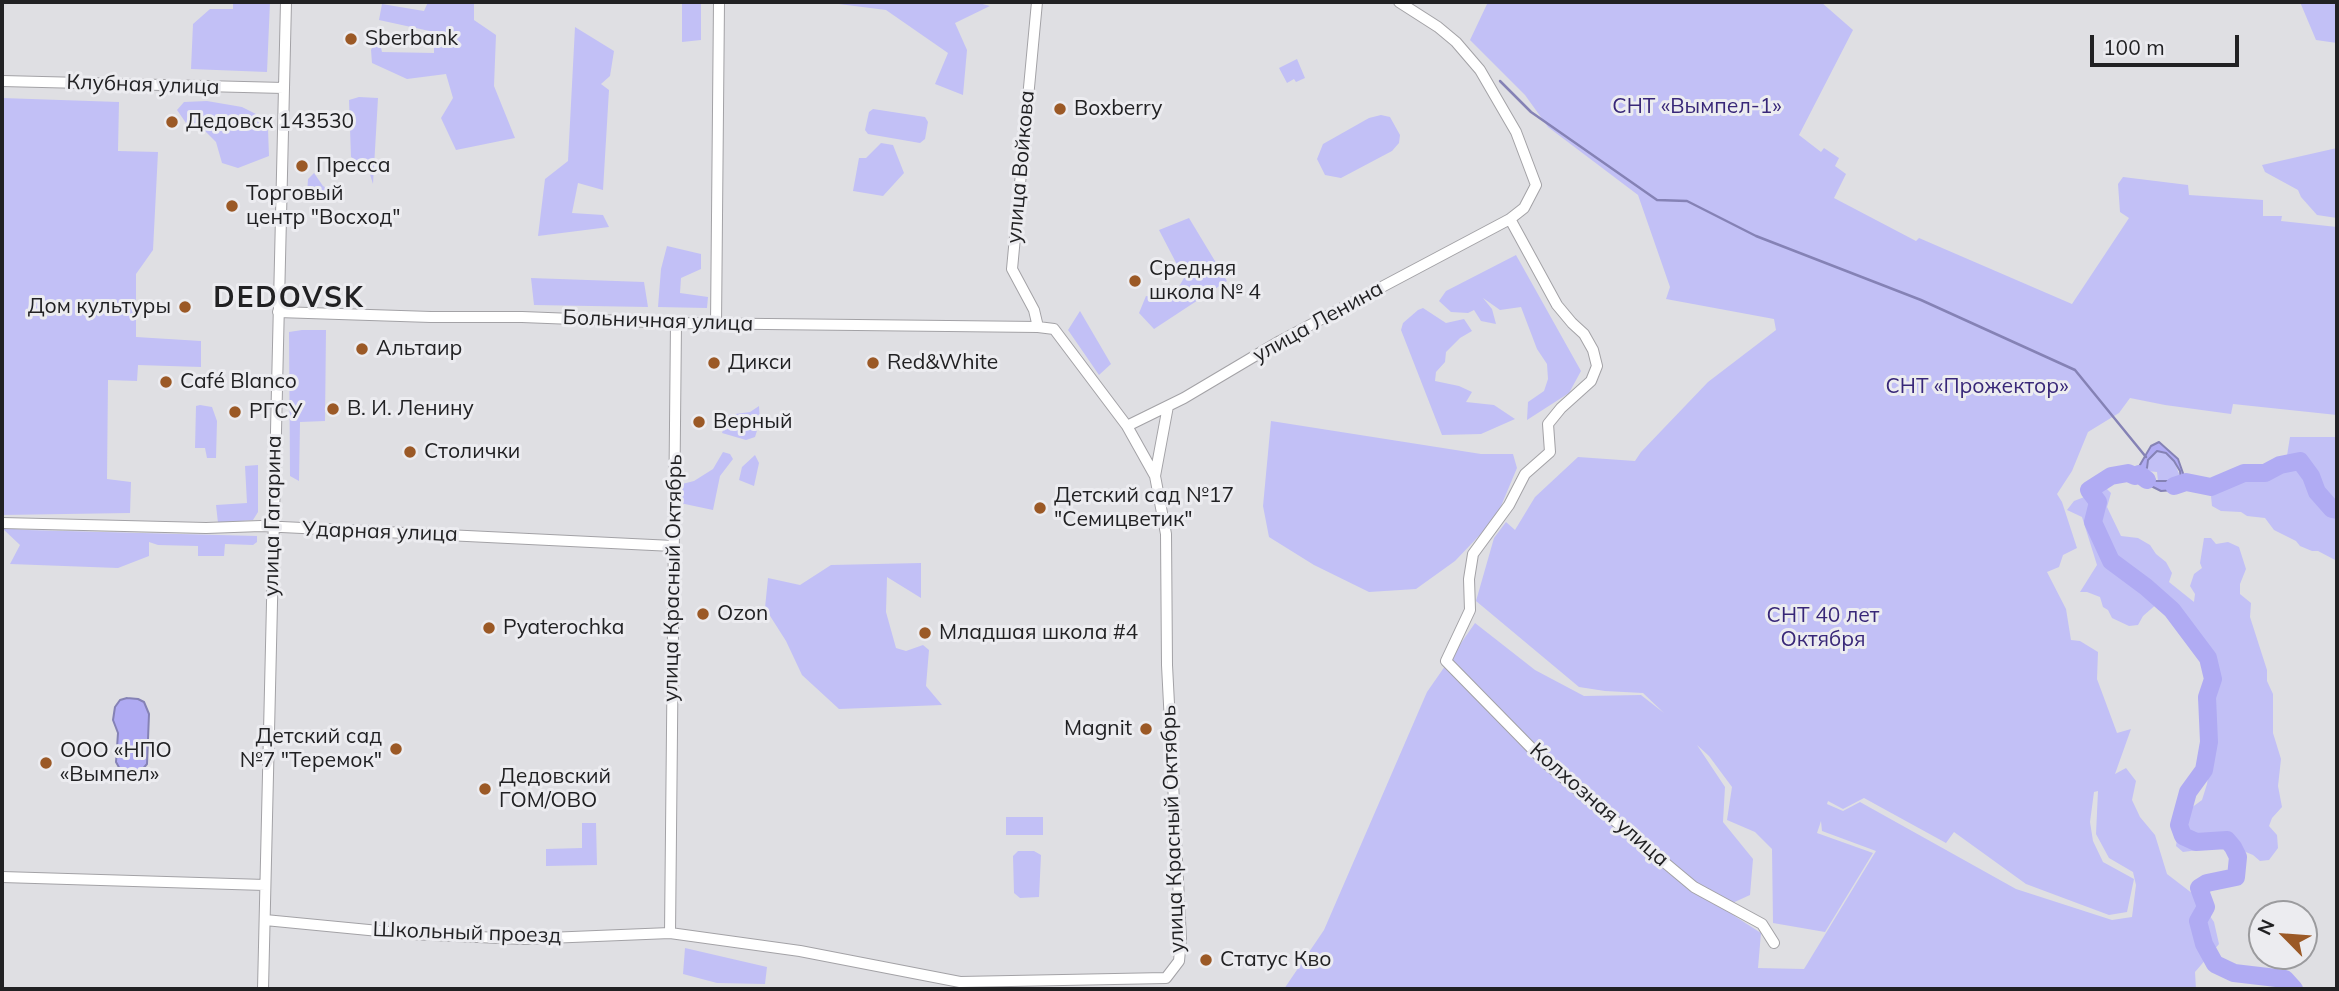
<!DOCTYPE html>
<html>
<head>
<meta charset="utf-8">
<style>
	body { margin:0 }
	#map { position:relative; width:2339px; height:991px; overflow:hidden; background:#dfdfe3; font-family:Mulish,sans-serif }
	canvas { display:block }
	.frame { position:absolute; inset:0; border:4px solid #212123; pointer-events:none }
	.north { position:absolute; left:2248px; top:900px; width:70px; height:70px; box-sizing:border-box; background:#ececf0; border:2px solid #9b9b9e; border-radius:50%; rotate:295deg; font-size:19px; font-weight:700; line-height:28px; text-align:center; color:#212123 }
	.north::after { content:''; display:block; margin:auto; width:24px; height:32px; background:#9b5926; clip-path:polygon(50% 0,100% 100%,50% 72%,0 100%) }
	.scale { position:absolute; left:2090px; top:35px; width:149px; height:32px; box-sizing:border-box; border:4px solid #212123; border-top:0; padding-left:9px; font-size:21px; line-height:24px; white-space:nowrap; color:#212123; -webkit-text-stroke:5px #ececf0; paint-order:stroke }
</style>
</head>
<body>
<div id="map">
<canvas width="2339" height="991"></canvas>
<div class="frame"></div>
<div class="north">N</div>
<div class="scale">100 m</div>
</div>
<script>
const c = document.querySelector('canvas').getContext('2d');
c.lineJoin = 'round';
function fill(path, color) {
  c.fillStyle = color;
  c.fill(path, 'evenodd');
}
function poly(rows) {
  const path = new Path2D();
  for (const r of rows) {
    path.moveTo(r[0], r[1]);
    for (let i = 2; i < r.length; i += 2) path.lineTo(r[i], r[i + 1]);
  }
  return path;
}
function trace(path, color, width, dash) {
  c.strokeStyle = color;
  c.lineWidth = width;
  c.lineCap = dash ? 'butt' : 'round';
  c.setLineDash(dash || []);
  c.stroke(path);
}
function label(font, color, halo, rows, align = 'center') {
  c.font = font + ' Mulish,sans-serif';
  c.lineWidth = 6;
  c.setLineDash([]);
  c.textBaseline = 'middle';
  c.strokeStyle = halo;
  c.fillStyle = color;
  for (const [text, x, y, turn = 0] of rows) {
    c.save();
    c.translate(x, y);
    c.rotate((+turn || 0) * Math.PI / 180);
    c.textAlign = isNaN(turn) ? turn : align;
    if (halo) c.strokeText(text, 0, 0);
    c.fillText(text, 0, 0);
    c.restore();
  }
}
const green = poly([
	[233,2,270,2,267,72,191,69,193,24,210,9,233,9],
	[428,2,474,2,474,20,496,35,494,86,515,138,456,150,441,118,453,98,446,74,407,79,372,63,371,50,378,35,382,52,434,53,434,32,379,20,382,4,424,11],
	[682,2,701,2,701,40,682,42],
	[823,2,975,2,990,6,955,23,967,50,963,95,935,84,948,53,886,10],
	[1488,2,1821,2,1853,30,1799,135,1821,152,1824,148,1839,158,1835,166,1846,174,1834,198,1916,241,1919,238,2072,304,2129,218,2120,212,2118,184,2123,177,2188,185,2189,195,2263,200,2263,216,2282,216,2281,221,2337,227,2337,415,2233,404,2231,414,2165,405,2130,398,2119,413,2088,432,2072,471,2057,494,2062,502,2077,548,2063,555,2059,567,2047,572,2066,609,2071,640,2080,641,2098,652,2097,679,2117,733,2131,729,2115,774,2126,768,2136,781,2132,800,2140,817,2155,835,2167,874,2197,897,2214,922,2219,944,2195,972,2196,989,1284,989,1324,930,1427,692,1475,623,1535,670,1584,696,1641,695,1664,713,1643,693,1605,691,1579,687,1476,601,1494,538,1506,522,1515,530,1535,497,1578,457,1635,461,1641,452,1708,382,1776,330,1774,319,1666,299,1670,287,1638,195,1548,127,1525,95,1470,40],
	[1697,745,1709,756,1732,787,1727,820,1755,832,1772,849,1773,923,1825,932,1873,853,1817,833,1821,821,1822,831,1876,851,1804,969,1758,968,1761,933,1733,915,1728,905,1750,895,1753,859,1723,822,1725,787],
	[2098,791,2096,834,2109,858,2133,872,2136,885,2132,917,2112,920,2016,889,1860,802,1843,811,1827,804,1828,801,1843,809,1864,798,1946,843,1954,832,2026,884,2109,915,2127,912,2134,879,2103,862,2093,841,2090,822,2094,792],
	[2300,2,2337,2,2337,43,2316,40],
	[575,27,614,51,610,76,601,84,609,90,603,190,578,183,572,213,603,215,609,227,538,236,545,179,568,161],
	[1297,59,1305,78,1296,82,1294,79,1287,83,1279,68],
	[359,97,378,98,373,184,368,168,351,157,349,100],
	[2,98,119,102,118,151,158,152,153,250,136,274,136,337,201,341,201,367,138,365,137,381,108,380,107,479,131,482,130,513,2,515],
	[207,101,242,107,256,114,259,123,268,129,269,156,238,168,222,163,216,142,197,123,186,123,177,110,184,102],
	[873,109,925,117,928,122,925,139,920,143,868,134,865,130,869,112],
	[1381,115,1390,117,1400,135,1399,143,1392,151,1341,178,1325,175,1317,159,1323,144,1369,118],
	[881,143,893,145,904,173,883,196,853,191,859,158,866,158],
	[2337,148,2337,218,2317,215,2301,197,2298,190,2265,172,2262,165],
	[314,173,323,186,339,195,307,194,308,179],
	[1189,218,1227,281,1154,329,1139,313,1146,296,1158,298,1174,295,1184,278,1159,230],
	[667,246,701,254,701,269,681,278,680,293,708,297,707,308,658,307,661,269],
	[1516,255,1581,371,1569,393,1527,420,1528,402,1544,391,1548,379,1547,364,1537,349,1521,307,1500,310,1483,298,1492,309,1496,324,1481,321,1474,310,1468,313,1451,312,1439,301,1446,291],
	[531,278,644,282,648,307,534,305],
	[1423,308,1446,323,1464,319,1472,331,1460,338,1446,352,1445,362,1436,372,1435,381,1459,386,1472,392,1466,402,1494,405,1515,419,1481,434,1442,435,1401,330,1403,323,1418,310],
	[1080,311,1111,364,1099,375,1068,330],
	[302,330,326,330,325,421,300,422,299,481,290,476,289,332],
	[200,405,212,407,217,421,216,458,207,458,205,448,195,448,196,406],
	[759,406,760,421,755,437,746,440,722,433,728,415,750,412],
	[1271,421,1481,454,1513,454,1517,468,1496,518,1455,561,1416,589,1369,592,1314,565,1269,537,1263,506],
	[2290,437,2337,437,2337,561,2318,551,2312,551,2300,546,2296,541,2274,530,2265,518,2247,516,2241,512,2221,511,2212,506,2211,496,2223,487,2247,475,2262,481,2271,479,2285,468],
	[2157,451,2166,453,2174,461,2181,479,2173,484,2171,481,2158,481,2157,472,2147,471,2148,460],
	[723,452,730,454,733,459,720,476,713,510,680,503,682,484,694,481,713,469],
	[755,455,759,463,754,486,739,480,742,467],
	[258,465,258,512,253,520,218,523,216,505,247,503,245,466],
	[2100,488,2106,488,2111,493,2107,507,2121,536,2138,538,2150,545,2156,554,2166,562,2172,573,2169,582,2194,602,2195,594,2190,586,2194,574,2202,568,2200,563,2204,538,2211,538,2216,544,2228,542,2239,547,2246,569,2240,584,2240,594,2251,603,2250,617,2267,670,2267,681,2273,694,2273,733,2281,759,2278,786,2282,807,2272,818,2269,826,2277,835,2278,848,2269,860,2260,861,2253,855,2236,848,2235,838,2227,833,2205,841,2198,850,2183,852,2176,846,2177,839,2182,832,2187,811,2202,800,2207,784,2214,737,2210,728,2210,717,2198,700,2199,694,2214,685,2212,676,2187,627,2187,620,2169,619,2166,612,2172,604,2167,600,2158,603,2143,616,2138,625,2129,626,2112,618,2108,610,2103,607,2100,597,2087,592,2080,592,2097,565,2082,517,2067,510,2074,501,2092,494],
	[2,528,27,530,257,536,257,542,253,545,225,544,224,556,198,556,198,546,158,545,149,542,149,556,118,568,10,564,20,545],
	[921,563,921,598,887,577,886,612,896,648,906,651,923,645,929,650,926,686,942,705,839,709,802,675,786,641,765,608,768,578,800,585,831,565],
	[1006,817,1043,817,1043,835,1006,835],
	[582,823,596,823,597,865,546,866,546,849,582,848],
	[1018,851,1034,851,1041,855,1039,897,1020,898,1014,893,1013,856],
	[685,948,767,967,765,984,717,983,683,974]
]);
const water = poly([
	[2159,442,2178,459,2184,476,2191,477,2197,483,2174,490,2161,491,2149,485,2139,477,2133,477,2128,473,2132,470,2137,470,2151,446,2159,442],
	[2157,451,2166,453,2174,461,2180,471,2181,479,2173,484,2171,481,2156,481,2143,476,2142,472,2147,468,2148,460,2157,451],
	[127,698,138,699,144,702,149,714,147,764,141,771,121,771,116,762,118,733,113,720,115,707,120,700,127,698]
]);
const stream = poly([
	[1500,81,1531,112,1657,200,1687,201,1756,236,1921,300,2075,370,2146,457]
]);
const river = poly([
	[2147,480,2139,474,2135,476,2128,473,2111,476,2089,490,2098,502,2093,522,2111,561,2146,587,2172,610,2208,658,2213,679,2207,697,2209,742,2204,770,2188,792,2179,825,2183,836,2196,842,2227,840,2233,847,2238,857,2236,877,2207,883,2199,888,2206,907,2198,921,2204,944,2215,964,2234,973,2285,979,2294,989],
	[2174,486,2186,482,2211,487,2244,473,2265,473,2280,465,2300,461,2311,476,2317,492,2332,509,2337,510]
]);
const minor = poly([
	[1037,2,1012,269,1034,310,1038,327],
	[2,81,284,88],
	[1510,219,1557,305,1572,323,1584,334,1593,350,1597,366,1591,381,1561,408,1548,424,1550,452,1525,474,1509,505,1473,554,1469,579,1470,610,1446,661,1548,765,1694,887,1762,924,1774,943],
	[716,324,719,2],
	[1127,426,1184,398,1280,341,1510,219,1524,208,1536,185,1516,132,1480,70,1456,42,1438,27,1399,2],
	[1155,476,1168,406],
	[2,523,206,528,261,526,673,546],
	[2,877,265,885],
	[265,920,410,934,523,939,670,933,800,951,960,982,1166,978,1179,961,1181,939,1167,665,1166,534,1155,476,1127,426,1054,329,1038,327,676,323,522,317,431,317,278,312],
	[670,933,676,323],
	[263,989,286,2]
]);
const markers = [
	[351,39,7,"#9b5926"],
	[1060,109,7,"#9b5926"],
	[172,122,7,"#9b5926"],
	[302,166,7,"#9b5926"],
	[232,206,7,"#9b5926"],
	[1135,281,7,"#9b5926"],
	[185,307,7,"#9b5926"],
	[362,349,7,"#9b5926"],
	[714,363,7,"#9b5926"],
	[873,363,7,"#9b5926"],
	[166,382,7,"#9b5926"],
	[333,409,7,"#9b5926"],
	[235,412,7,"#9b5926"],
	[699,422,7,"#9b5926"],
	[410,452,7,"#9b5926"],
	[1040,508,7,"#9b5926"],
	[703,614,7,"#9b5926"],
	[489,628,7,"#9b5926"],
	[925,633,7,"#9b5926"],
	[1146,729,7,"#9b5926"],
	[396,749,7,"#9b5926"],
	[46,763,7,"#9b5926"],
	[485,789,7,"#9b5926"],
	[1206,960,7,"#9b5926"]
];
const poiNames = [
	["Sberbank",365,39],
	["Boxberry",1074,109],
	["Дедовск 143530",186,122],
	["Пресса",316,166],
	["Торговый",246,194],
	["центр \"Восход\"",246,218],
	["Средняя",1149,269],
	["школа № 4",1149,293],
	["Дом культуры",171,307,"right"],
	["Альтаир",376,349],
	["Дикси",728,363],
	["Red&White",887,363],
	["Café Blanco",180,382],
	["В. И. Ленину",347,409],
	["РГСУ",249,412],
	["Верный",713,422],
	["Столички",424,452],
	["Детский сад №17",1054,496],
	["\"Семицветик\"",1054,520],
	["Ozon",717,614],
	["Pyaterochka",503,628],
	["Младшая школа #4",939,633],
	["Magnit",1132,729,"right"],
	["Детский сад",382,737,"right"],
	["№7 \"Теремок\"",382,761,"right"],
	["ООО «НПО",60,751],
	["«Вымпел»",60,775],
	["Дедовский",499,777],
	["ГОМ/ОВО",499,801],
	["Статус Кво",1220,960]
];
const streetNames = [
	["Клубная улица",143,85,2],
	["улица Войкова",1021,167,-85],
	["Больничная улица",658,321,2],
	["улица Ленина",1318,322,-29],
	["улица Гагарина",273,516,-89],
	["Ударная улица",380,532,2],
	["улица Красный Октябрь",673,578,-89],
	["Колхозная улица",1599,805,41],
	["улица Красный Октябрь",1173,829,-92],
	["Школьный проезд",467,933,2]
];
const parkNames = [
	["СНТ «Вымпел-1»",1697,107],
	["СНТ «Прожектор»",1977,387],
	["СНТ 40 лет",1823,616],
	["Октября",1823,640]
];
const districtNames = [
	["DEDOVSK",289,299]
];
fill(green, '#c2c0f6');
fill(water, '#b0abf3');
trace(water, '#8582b5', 2);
trace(stream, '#8582b5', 2.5);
trace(river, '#b0abf3', 18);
trace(minor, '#a3a2a6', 12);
trace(minor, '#fff', 10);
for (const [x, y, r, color] of markers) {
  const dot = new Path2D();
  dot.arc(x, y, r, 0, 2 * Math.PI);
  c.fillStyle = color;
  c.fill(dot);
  trace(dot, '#ececf0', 2.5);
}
label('21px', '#212123', '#ececf0', poiNames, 'left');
label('21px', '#212123', '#ececf0', streetNames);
label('21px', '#382778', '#ececf0', parkNames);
c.letterSpacing = '2px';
label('bold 28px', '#212123', '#ececf0', districtNames);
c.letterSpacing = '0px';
</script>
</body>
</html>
